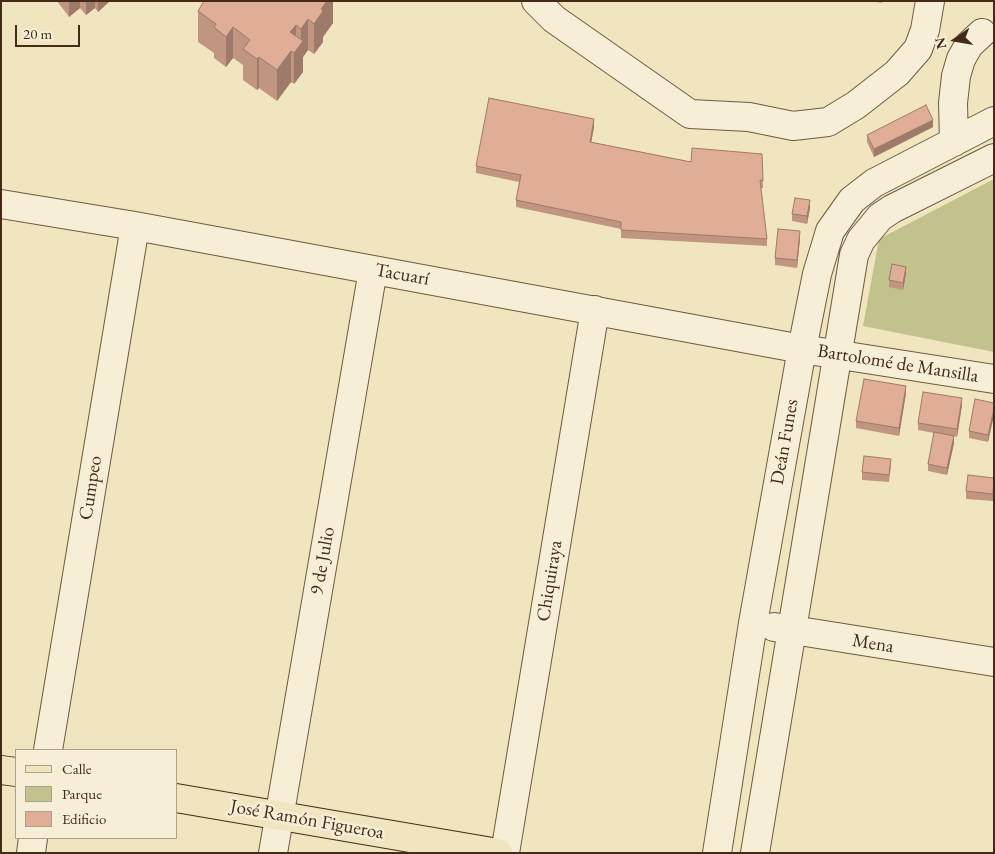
<!DOCTYPE html>
<html>
<head>
<meta charset="utf-8">
<style>
	body { margin:0 }
	#map { position:relative; width:995px; height:854px; overflow:hidden; background:#f1e5c0; font-family:"EB Garamond",serif }
	canvas { display:block }
	.frame { position:absolute; inset:0; border:2px solid #442b16; pointer-events:none }
	.legend { position:absolute; left:15px; top:749px; width:162px; height:90px; box-sizing:border-box; background:#f6eed6; border:1px solid #afa089; margin:0; padding:6px 9px; list-style:none; font-size:15px; color:#442b16 }
	.legend li { display:flex; align-items:center; gap:10px; height:25px }
	.legend b { width:25px; border:1px solid #afa089 }
	.north { position:absolute; left:930px; top:15px; width:50px; height:50px; -webkit-text-stroke:4px #f6eed6; paint-order:stroke; rotate:257deg; font-size:14px; font-weight:700; line-height:20px; text-align:center; color:#442b16 }
	.north::after { content:''; display:block; margin:auto; width:18px; height:22px; background:#442b16; clip-path:polygon(50% 0,100% 100%,50% 72%,0 100%) }
	.scale { position:absolute; left:15px; top:25px; width:65px; height:22px; box-sizing:border-box; border:2px solid #442b16; border-top:0; padding-left:6px; font-size:15px; line-height:18px; white-space:nowrap; color:#442b16; -webkit-text-stroke:4px #f6eed6; paint-order:stroke }
</style>
</head>
<body>
<div id="map">
<canvas width="995" height="854"></canvas>
<div class="frame"></div>
<ul class="legend">
<li><b style="height:6px;background:#f1e5c0"></b>Calle</li>
<li><b style="height:14px;background:#c1c28d"></b>Parque</li>
<li><b style="height:14px;background:#e0ae96"></b>Edificio</li>
</ul>
<div class="north">N</div>
<div class="scale">20 m</div>
</div>
<script>
const c = document.querySelector('canvas').getContext('2d');
c.lineJoin = 'round';
function fill(path, color) {
  c.fillStyle = color;
  c.fill(path, 'evenodd');
}
function poly(rows) {
  const path = new Path2D();
  for (const r of rows) {
    path.moveTo(r[0], r[1]);
    for (let i = 2; i < r.length; i += 2) path.lineTo(r[i], r[i + 1]);
  }
  return path;
}
function trace(path, color, width, dash) {
  c.strokeStyle = color;
  c.lineWidth = width;
  c.lineCap = dash ? 'butt' : 'round';
  c.setLineDash(dash || []);
  c.stroke(path);
}
function label(font, color, halo, rows, align = 'center') {
  c.font = font + ' "EB Garamond",serif';
  c.lineWidth = 5;
  c.setLineDash([]);
  c.textBaseline = 'middle';
  c.strokeStyle = halo;
  c.fillStyle = color;
  for (const [text, x, y, turn = 0] of rows) {
    c.save();
    c.translate(x, y);
    c.rotate((+turn || 0) * Math.PI / 180);
    c.textAlign = isNaN(turn) ? turn : align;
    if (halo) c.strokeText(text, 0, 0);
    c.fillText(text, 0, 0);
    c.restore();
  }
}
const green = poly([
	[994,179,994,352,863,326,879,239]
]);
const minor = poly([
	[536,1,554,19,690,114,749,117,793,126,828,122,856,105,897,73,918,49,925,30,930,1],
	[954,142,953,103,956,76,961,59,969,45,982,33],
	[1,204,135,226,802,349,994,379],
	[774,627,994,662],
	[48,750,135,226],
	[31,853,33,838],
	[273,853,373,270],
	[505,853,595,310],
	[717,853,753,623,802,349,817,274,830,231,852,200,874,183,994,121],
	[755,853,854,255,861,240,880,217,892,209,994,158]
]);
const major = poly([
	[1,770,16,772],
	[176,798,498,853]
]);
const wall = poly([
	[57,1,110,1,98,12,95,8,86,15,80,8,69,17],
	[333,1,333,23,323,37,323,42,314,54,308,50,303,57,303,72,294,84,291,82,277,101,259,88,257,90,243,80,243,65,233,58,226,67,214,58,214,53,198,42,198,11],
	[870,1,882,1,882,3],
	[594,127,591,142,691,162,762,154,763,188,761,188,767,239,767,246,621,238,621,229,516,207,516,200,519,182,476,173,476,166],
	[933,127,874,157,867,142,867,135],
	[810,208,807,224,792,221,792,214],
	[800,239,797,268,775,265,775,258],
	[906,274,903,290,889,287,889,280],
	[906,393,899,436,856,428,856,421],
	[994,403,988,442,969,438,969,431],
	[962,405,957,437,954,436,954,443,947,475,928,471,928,464,934,433,918,430,918,423],
	[891,466,889,482,862,480,862,472],
	[994,478,993,501,966,499,966,491]
]);
const shadedWall = poly([
	[69,1,80,1,80,8,69,17],
	[86,1,95,1,95,8,86,15],
	[98,1,110,1,98,12],
	[327,1,333,1,333,23,323,37,323,42,314,54,314,24,321,9],
	[308,19,308,50,303,57,303,72,294,84,294,53,291,51,291,82,277,101,277,70,290,32,296,25,296,50,301,44,301,29],
	[233,27,233,58,226,67,226,37],
	[259,57,259,88,257,90,257,59],
	[594,119,594,127,590,149,590,142],
	[933,120,933,127,874,157,874,149],
	[810,200,810,208,807,224,807,216],
	[800,231,800,239,797,268,797,260],
	[906,267,906,274,903,290,903,283],
	[906,386,906,393,899,436,899,428],
	[962,398,962,405,957,437,957,429],
	[994,409,994,416,988,442,988,435],
	[954,436,954,443,947,475,947,468]
]);
const building = poly([
	[204,1,327,1,321,9,323,11,314,24,308,19,301,29,296,25,290,32,303,41,294,53,291,51,277,70,259,57,257,59,243,49,250,40,233,27,226,37,214,27,216,24,198,11,204,1],
	[489,98,594,119,590,142,691,162,692,148,762,154,763,181,760,180,767,239,621,230,621,222,516,200,521,175,476,166,489,98],
	[926,105,933,120,874,149,867,135,926,105],
	[795,198,810,200,807,216,792,214,795,198],
	[778,229,800,231,797,260,775,258,778,229],
	[892,264,906,267,903,283,889,280,892,264],
	[864,379,906,386,899,428,856,421,864,379],
	[923,392,962,398,957,429,918,423,923,392],
	[975,399,994,403,994,409,988,435,969,431,975,399],
	[934,432,954,436,947,468,928,464,934,432],
	[864,456,891,459,889,475,862,472,864,456],
	[968,475,994,478,993,494,966,491,968,475]
]);
const streetNames = [
	["Tacuarí",402,275,10],
	["Bartolomé de Mansilla",898,364,9],
	["Deán Funes",785,442,-80],
	["Cumpeo",91,488,-81],
	["9 de Julio",323,561,-80],
	["Chiquiraya",550,581,-81],
	["Mena",873,644,9],
	["José Ramón Figueroa",307,820,10]
];
fill(green, '#c1c28d');
trace(minor, '#6f5a40', 30);
trace(major, '#442b16', 30);
trace(minor, '#f6eed6', 28);
trace(major, '#f1e5c0', 28);
fill(wall, '#c19681');
fill(shadedWall, '#9d7a69');
fill(building, '#e0ae96');
trace(building, '#9d7a69', 1);
label('19px', '#442b16', '#f6eed6', streetNames);
</script>
</body>
</html>
